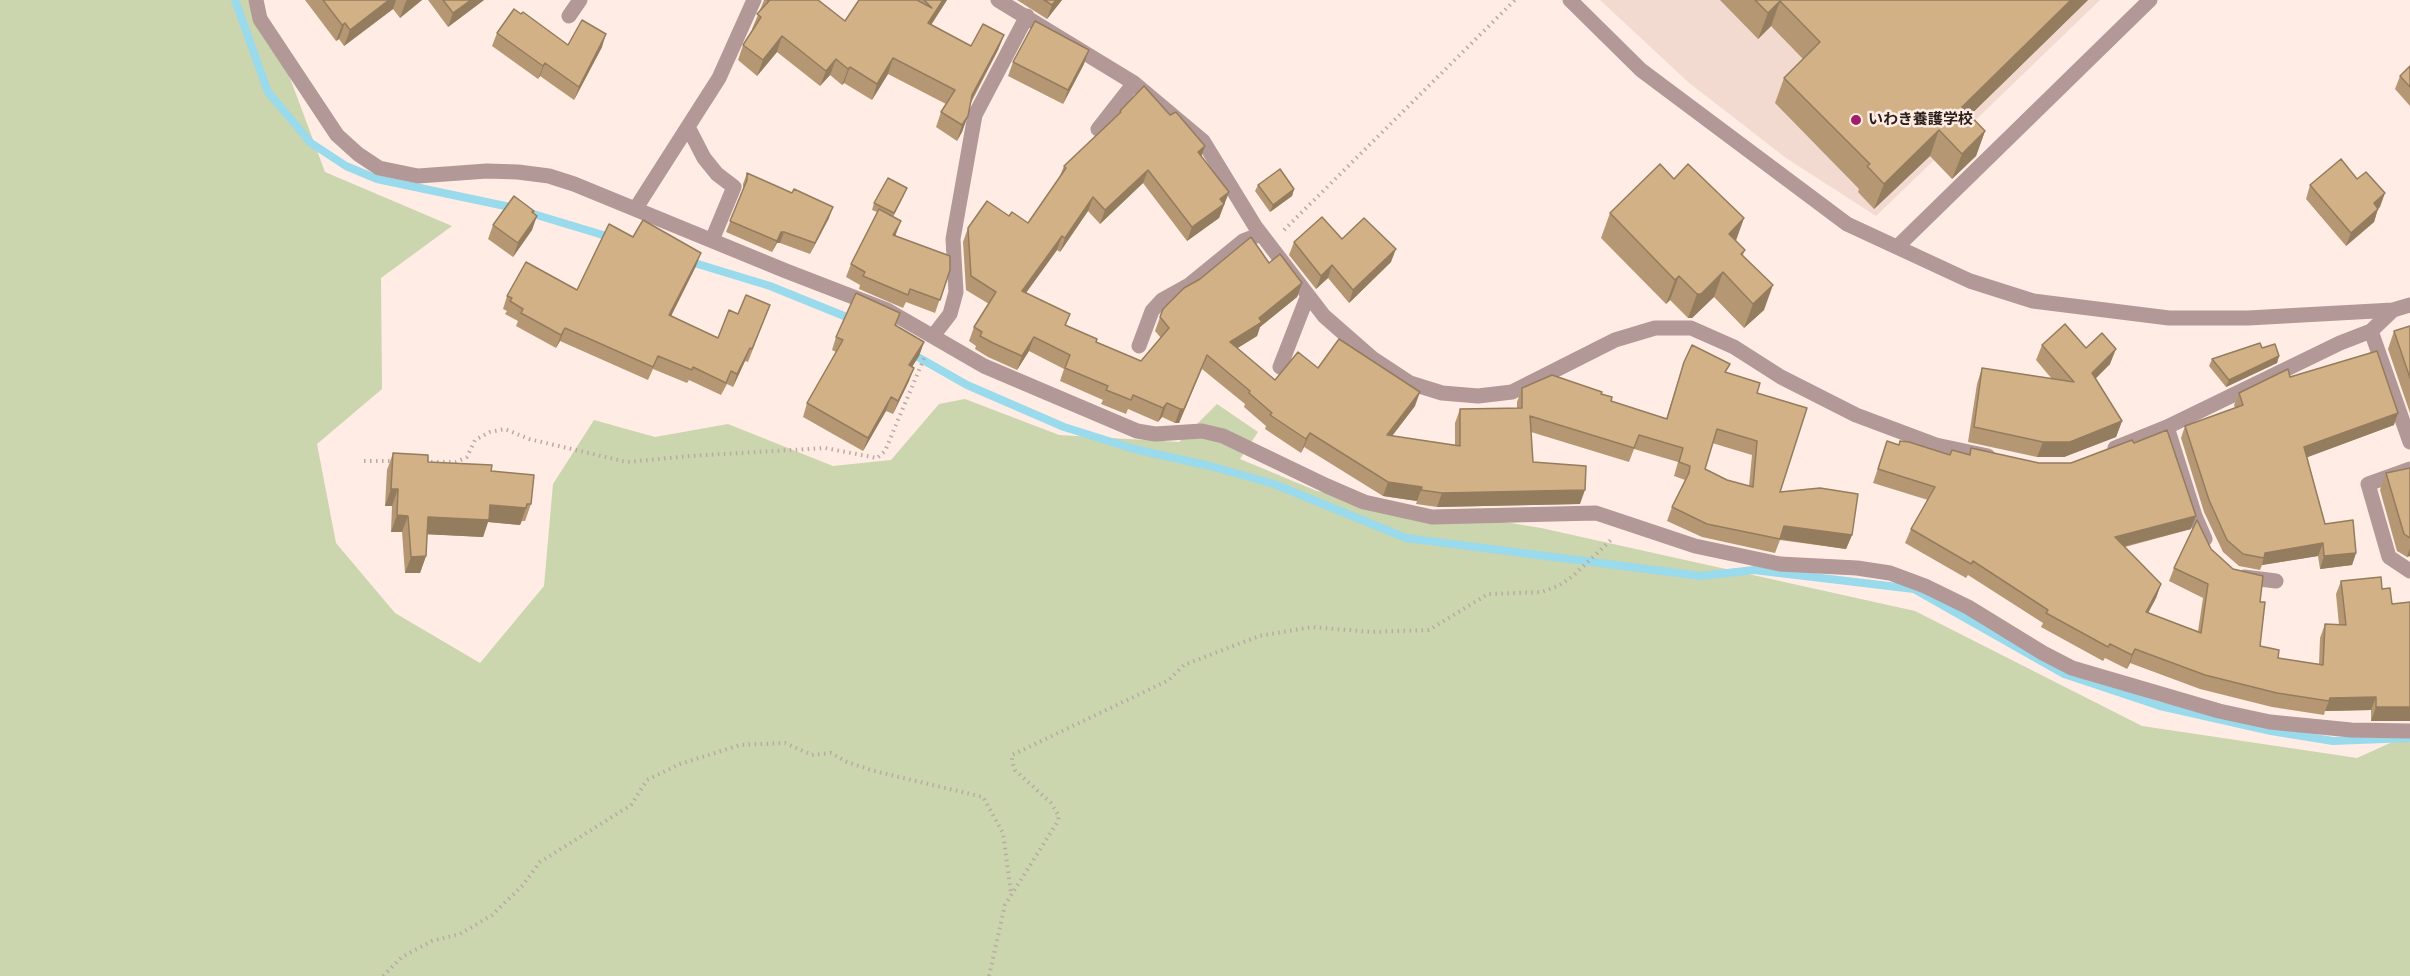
<!DOCTYPE html>
<html>
<head>
<meta charset="utf-8">
<style>
	body { margin:0 }
	canvas { display:block; background:#ffece4 }
</style>
</head>
<body>
<canvas width="2410" height="976"></canvas>
<script>
const c = document.querySelector('canvas').getContext('2d');
c.lineJoin = 'round';
function fill(path, color) {
  c.fillStyle = color;
  c.fill(path, 'evenodd');
}
function poly(rows) {
  const path = new Path2D();
  for (const r of rows) {
    path.moveTo(r[0], r[1]);
    for (let i = 2; i < r.length; i += 2) path.lineTo(r[i], r[i + 1]);
  }
  return path;
}
function trace(path, color, width, dash) {
  c.strokeStyle = color;
  c.lineWidth = width;
  c.lineCap = dash ? 'butt' : 'round';
  c.setLineDash(dash || []);
  c.stroke(path);
}
function label(font, color, halo, rows, align = 'center') {
  c.font = font + ' "Roboto Serif","Noto Sans JP",serif';
  c.lineWidth = 5;
  c.setLineDash([]);
  c.textBaseline = 'middle';
  c.strokeStyle = halo;
  c.fillStyle = color;
  for (const [text, x, y, turn = 0] of rows) {
    c.save();
    c.translate(x, y);
    c.rotate((+turn || 0) * Math.PI / 180);
    c.textAlign = isNaN(turn) ? turn : align;
    if (halo) c.strokeText(text, 0, 0);
    c.fillText(text, 0, 0);
    c.restore();
  }
}
const built = poly([
	[1600,0,2100,0,1876,216,1786,158,1688,82]
]);
const green = poly([
	[0,0,261,0,325,172,452,226,381,278,382,389,317,444,336,543,395,613,480,663,544,586,553,484,594,420,655,437,728,424,833,466,891,460,939,404,965,399,1059,435,1179,442,1217,404,1258,432,1240,459,1317,491,1541,528,1915,611,2142,726,2357,758,2410,734,2410,976,0,976]
]);
const stream = poly([
	[235,0,268,92,311,143,346,166,377,179,510,207,613,238],
	[688,261,770,286,854,320],
	[909,352,967,385,1064,427,1134,449,1210,466,1274,484,1406,538,1701,576,1754,570,1914,589,2064,674,2160,706,2271,731,2333,741,2410,738]
]);
const path = poly([
	[1284,230,1515,0],
	[364,461,393,461],
	[425,462,456,462,467,457,475,440,490,432,505,429,529,439,627,462,690,456,825,448,877,458,885,451,925,356],
	[383,976,402,957,432,941,460,934,492,915,523,885,540,862,631,805,647,780,680,764,740,745,785,743,812,755,831,753,847,762,874,771,983,797,1003,833,1011,893],
	[989,976,1005,905,1058,821,1059,816,1051,803,1015,770,1012,762,1012,755,1169,680,1184,665,1259,636,1312,627,1371,632,1429,630,1488,594,1542,592,1560,585,1573,576,1613,538]
]);
const minor = poly([
	[256,0,260,19,337,135,358,154,379,168,418,176,487,171,518,172,549,176,574,184,786,271,887,310,984,366,1137,431,1155,434,1202,431,1223,436,1327,486,1364,502,1432,517,1596,513,1695,546,1780,564,1857,568,1890,573,1925,586,1968,607,2043,653,2072,668,2219,711,2270,722,2351,730,2410,731],
	[998,0,1134,83,1203,141,1255,226,1324,316,1372,358,1410,383,1442,393,1478,396,1512,392,1615,340,1655,328,1691,328,1734,347,1781,377,1856,415,1936,445,1988,456],
	[1570,0,1641,70,1847,224,1970,281,2033,301,2169,318,2248,318,2393,310,2410,305],
	[569,16,580,0],
	[688,127,704,158,717,174,734,187,712,240],
	[1098,129,1134,83],
	[636,208,719,78,754,0],
	[1897,247,2150,0],
	[2371,331,2410,442],
	[933,336,950,314,956,292,953,239,975,115,1027,16],
	[1139,346,1152,311,1162,300,1189,285,1243,241,1261,234],
	[1280,367,1308,295],
	[2167,427,2195,516,2205,539],
	[2115,448,2167,427,2340,343,2371,331,2393,310],
	[2410,469,2368,484,2389,557,2410,571],
	[2244,577,2276,581]
]);
const wall = poly([
	[305,0,422,0,400,18,393,9,344,46,339,39,336,41],
	[428,0,484,0,448,27],
	[764,0,818,0,845,21,859,0,947,0,931,25,971,46,1004,35,998,50,971,103,962,132,957,141,936,127,941,112,946,104,888,74,872,100,844,83,842,85,830,75,820,86,777,52,757,76,738,60,743,45,753,30,752,29],
	[1017,0,1062,0,1047,19],
	[1720,0,2088,0,1970,115,1985,131,1976,156,1952,179,1930,156,1874,209,1858,192,1859,189,1775,103,1784,78,1803,59,1771,26,1758,39],
	[497,33,568,45,602,47,574,100,540,76,538,79,492,46],
	[1013,62,1084,64,1063,104,1008,76],
	[2410,66,2410,106,2395,89,2400,76],
	[1120,111,1170,115,1205,146,1201,156,1229,192,1219,218,1187,241,1143,183,1100,224,1088,211,1060,252,1057,250,1026,293,1070,314,1066,325,1096,342,1141,361,1161,338,1155,331,1160,317,1269,263,1302,283,1297,297,1260,327,1257,336,1237,348,1275,380,1318,368,1415,406,1392,436,1455,445,1455,423,1460,409,1517,408,1517,402,1522,388,1601,394,1611,401,1666,419,1684,362,1727,373,1757,393,1780,492,1852,535,1846,549,1780,540,1775,553,1702,537,1667,521,1672,507,1685,480,1674,476,1678,462,1634,449,1629,462,1531,432,1533,462,1580,504,1437,507,1416,504,1417,501,1383,496,1304,447,1301,453,1265,429,1266,426,1244,407,1245,404,1202,369,1179,423,1175,423,1162,417,1158,422,1128,409,1126,414,1101,404,1103,400,1060,381,1064,369,1029,351,1017,370,988,357,975,349,976,346,969,341,974,327,989,304,966,290,963,242,968,228,1009,216,1028,223,1059,178,1064,166,1118,115],
	[1712,443,1752,455,1749,486,1727,480,1705,469],
	[747,173,829,218,810,254,780,243,777,243,772,252,726,232,743,189,743,184],
	[1674,179,1744,218,1736,241,1745,250,1743,255,1764,310,1744,328,1714,297,1692,318,1688,318,1670,300,1666,304,1601,238,1610,213],
	[1258,185,1294,189,1292,196,1270,212,1255,191],
	[2310,185,2380,207,2378,208,2374,222,2346,246,2306,199],
	[904,195,893,216,896,234,895,236,950,270,935,313,906,302,903,308,859,289,860,285,846,277,851,264,877,212,872,210,874,203],
	[534,211,532,230,513,257,488,239,493,225],
	[633,237,696,266,671,316,718,338,738,314,765,318,748,362,745,361,733,387,727,384,721,395,689,380,687,383,653,369,648,380,560,341,556,348,516,326,518,321,505,314,507,311,503,309,507,296,577,290],
	[1342,239,1391,262,1349,303,1328,278,1316,289,1289,255,1294,242],
	[900,313,896,326,924,342,919,356,912,367,909,381,893,414,886,411,863,451,803,417,807,403,836,352,832,350,836,337],
	[2410,326,2410,413,2388,349,2394,331],
	[2042,345,2086,348,2110,364,2095,379,2122,421,2116,437,2064,457,2037,457,1968,442,1977,384,1982,368,2052,379,2036,360],
	[2279,356,2277,363,2226,387,2209,366,2212,359],
	[2290,377,2394,425,2307,457,2325,524,2356,553,2352,565,2320,569,2318,556,2262,565,2260,570,2239,566,2223,552,2204,512,2181,438,2185,426,2235,408,2234,405,2239,393],
	[1887,441,1899,445,1950,455,1968,455,1971,448,2191,529,2125,547,2161,584,2156,598,2148,613,2198,631,2203,598,2169,581,2174,568,2211,549,2260,602,2260,646,2278,658,2319,664,2320,638,2325,624,2339,625,2336,594,2341,581,2382,589,2392,604,2410,602,2410,721,2371,721,2371,710,2325,711,2324,715,2272,707,2200,689,2130,663,2127,669,2105,658,2103,661,2041,627,2043,623,1968,575,1966,578,1905,543,1911,529,1928,500,1873,483],
	[393,453,428,462,491,471,531,504,525,521,522,521,520,525,488,522,483,537,427,534,426,556,420,573,405,573,402,532,391,532,392,506,385,506,387,470],
	[2410,468,2410,556,2407,557,2397,551,2380,490,2386,473]
]);
const shadedWall = poly([
	[389,0,396,0,393,9,344,46,350,30],
	[407,0,422,0,400,18,406,1],
	[471,0,484,0,448,27,453,13],
	[943,0,947,0,922,39,928,23],
	[1056,0,1062,0,1047,19,1052,5],
	[2071,0,2088,0,1953,132,1962,107],
	[1780,1,1771,26,1758,39,1768,13],
	[345,23,339,39,336,41,342,25],
	[606,34,602,47,574,100,579,87],
	[1004,35,998,50,966,110,972,95],
	[782,36,777,52,757,76,763,60],
	[1089,50,1084,64,1063,104,1068,90],
	[893,58,888,74,872,100,877,84],
	[836,59,830,75,820,86,826,71],
	[545,63,540,76,538,79,543,66],
	[850,67,844,83,842,85,848,69],
	[968,116,962,132,957,141,962,125],
	[1939,130,1930,156,1874,209,1884,184],
	[1985,131,1976,156,1952,179,1962,154],
	[1205,146,1200,160,1198,152],
	[1148,170,1143,183,1100,224,1105,210],
	[907,188,904,195,892,219,894,213],
	[1294,189,1292,196,1270,212,1273,205],
	[1229,192,1219,218,1187,241,1192,227,1220,199],
	[2385,193,2380,207,2369,217,2374,203],
	[1093,197,1088,211,1060,252,1065,238],
	[833,207,829,218,810,254,815,243],
	[2378,209,2374,222,2346,246,2351,233],
	[537,216,532,230,513,257,518,243],
	[1744,218,1735,242,1729,234],
	[901,221,896,234,888,248,893,235],
	[781,232,784,232,780,243,777,243,772,252],
	[1062,236,1057,250,1017,305,1022,291],
	[1396,249,1391,262,1349,303,1353,290],
	[701,253,696,266,665,328,669,315],
	[1332,265,1328,278,1316,289,1321,276],
	[1723,272,1714,297,1692,318,1688,318,1697,294],
	[1679,276,1670,300,1666,304,1675,280],
	[1302,283,1297,297,1260,327,1257,336,1225,356,1230,342],
	[1773,285,1764,310,1744,328,1753,304],
	[565,328,560,341,556,348,561,335],
	[1034,337,1029,351,1017,370,1022,356],
	[924,342,919,356,904,379,909,365],
	[750,348,745,361,733,387,737,374],
	[2116,349,2110,364,2086,388,2092,373],
	[1207,355,1179,423,1175,423,1180,409],
	[2279,356,2277,363,2226,387,2229,380],
	[914,368,909,381,893,414,898,401],
	[1420,392,1415,406,1382,449,1387,435],
	[891,397,886,411,863,451,868,438],
	[1167,403,1162,417,1158,422,1163,408],
	[2398,413,2394,425,2300,460,2304,447],
	[2122,421,2116,437,2064,457,2037,457,2043,442],
	[1310,433,1304,447,1301,453,1306,439],
	[1388,482,1422,487,1417,501,1383,496],
	[391,489,398,489,392,506,385,506],
	[1585,490,1580,504,1437,507,1442,493],
	[490,505,526,508,520,525,488,522,483,537,421,534,428,517],
	[397,515,408,516,402,532,391,532],
	[2196,516,2191,529,2110,550,2115,537],
	[1784,526,1852,535,1846,549,1779,539],
	[2323,543,2318,556,2262,565,2265,553],
	[2410,548,2410,556,2407,557],
	[2356,553,2352,565,2320,569,2324,556],
	[426,556,420,573,405,573,411,557],
	[2161,584,2156,598,2141,626,2146,612],
	[2135,649,2130,663,2127,669,2132,655],
	[2376,697,2371,710,2325,711,2330,698],
	[2376,707,2410,707,2410,721,2371,721]
]);
const building = poly([
	[323,0,389,0,350,30,345,23,342,25,323,0],
	[443,0,471,0,453,13,443,0],
	[767,0,818,0,845,21,859,0,917,0,932,8,924,0,943,0,928,23,971,46,983,24,1004,35,972,95,968,116,962,125,941,112,955,90,893,58,877,84,850,67,848,69,836,59,826,71,782,36,763,60,743,45,761,17,757,14,769,1,767,0],
	[1044,0,1056,0,1052,5,1044,0],
	[1755,0,2071,0,1962,107,1985,131,1962,154,1939,130,1884,184,1867,166,1870,164,1784,78,1820,42,1780,1,1768,13,1755,0],
	[514,9,521,14,523,12,568,45,582,20,606,34,579,87,545,63,543,66,497,33,514,9],
	[1035,21,1089,50,1068,90,1013,62,1035,21],
	[2410,66,2410,87,2400,76,2410,66],
	[1144,86,1170,115,1176,112,1205,146,1198,152,1229,192,1220,199,1224,204,1192,227,1148,170,1105,210,1093,197,1065,238,1062,236,1022,291,1070,314,1065,325,1097,339,1096,342,1141,361,1169,328,1160,317,1163,309,1184,288,1200,279,1251,237,1269,263,1280,254,1302,283,1259,318,1262,322,1230,342,1275,380,1298,352,1318,368,1339,339,1420,392,1387,435,1460,446,1460,409,1522,408,1522,388,1552,375,1602,392,1601,394,1612,397,1611,401,1667,419,1684,362,1692,345,1730,364,1725,372,1760,383,1757,393,1807,408,1780,492,1820,488,1858,494,1852,535,1784,526,1780,539,1707,524,1672,507,1689,473,1690,466,1679,462,1683,448,1639,435,1634,448,1530,416,1533,462,1586,466,1585,490,1442,493,1421,490,1422,487,1388,482,1310,433,1306,439,1270,415,1272,413,1249,393,1250,391,1207,355,1184,409,1180,409,1167,403,1163,408,1133,395,1131,400,1106,390,1108,386,1065,368,1070,355,1034,337,1022,356,993,343,980,336,982,332,974,327,996,292,971,276,968,228,987,201,1009,216,1012,212,1028,223,1066,168,1064,166,1121,112,1120,111,1144,86],
	[1717,429,1757,441,1753,487,1727,480,1705,469,1717,429],
	[2341,159,2357,179,2366,172,2385,193,2374,203,2378,209,2351,233,2310,185,2341,159],
	[1660,164,1674,179,1688,164,1744,218,1729,234,1745,250,1741,254,1773,285,1753,304,1723,272,1701,294,1697,294,1679,276,1675,280,1610,213,1660,164],
	[1280,169,1294,189,1273,205,1258,185,1280,169],
	[747,173,792,193,794,189,833,207,815,243,784,232,781,232,777,241,730,221,747,180,747,173],
	[888,178,907,188,894,213,874,203,888,178],
	[514,196,534,211,532,212,537,216,518,243,493,225,514,196],
	[879,209,901,221,893,235,950,256,950,270,940,300,910,289,908,295,863,276,865,272,851,264,879,209],
	[1322,217,1342,239,1364,218,1396,249,1353,290,1332,265,1321,276,1294,242,1322,217],
	[643,220,701,253,669,315,718,338,729,310,738,314,746,295,770,305,752,349,750,348,737,374,731,371,726,383,693,367,692,370,658,356,653,367,565,328,561,335,521,313,523,309,510,301,512,298,507,296,526,262,577,290,609,224,633,237,643,220],
	[856,293,900,313,895,325,924,342,909,365,914,368,898,401,891,397,868,438,807,403,843,340,836,337,856,293],
	[2065,324,2086,348,2102,333,2116,349,2092,373,2122,421,2070,442,2043,442,1974,427,1982,368,2074,382,2042,345,2065,324],
	[2410,326,2410,378,2394,331,2410,326],
	[2260,343,2262,348,2275,344,2279,356,2229,380,2212,359,2260,343],
	[2377,351,2398,413,2304,447,2325,524,2353,520,2356,553,2324,556,2323,543,2265,553,2264,558,2243,554,2227,540,2209,500,2185,426,2243,405,2239,393,2288,369,2290,377,2377,351],
	[2167,430,2196,516,2115,537,2161,584,2146,612,2201,633,2208,584,2174,568,2197,520,2211,549,2233,569,2263,576,2260,602,2265,602,2260,646,2279,650,2278,658,2323,665,2325,624,2346,625,2341,581,2381,577,2382,589,2390,588,2392,604,2410,602,2410,707,2376,707,2376,697,2330,698,2329,701,2277,693,2205,675,2135,649,2132,655,2110,644,2108,647,2046,613,2048,610,1973,561,1971,564,1911,529,1935,487,1878,469,1887,441,1899,445,1900,441,1909,442,1950,455,1952,450,1970,455,1971,448,2039,463,2071,463,2132,440,2134,443,2167,430],
	[393,453,428,455,428,462,492,465,491,471,534,475,531,504,527,504,526,508,490,505,489,520,428,517,426,556,411,557,408,516,397,515,398,489,391,489,393,453],
	[2410,468,2410,538,2404,534,2386,473,2410,468]
]);
const markers = [
	[1856,120,6,"#a11c69"]
];
const poiNames = [
	["いわき養護学校",1868,120]
];
fill(built, '#f2dad1');
fill(green, '#cbd5ae');
trace(stream, '#99daec', 8);
trace(path, '#baaaa3', 4, [1.5, 4.5]);
trace(minor, '#b29897', 15);
fill(wall, '#b59873');
fill(shadedWall, '#947c5e');
fill(building, '#d3b186');
trace(building, '#947c5e', 1.5);
for (const [x, y, r, color] of markers) {
  const dot = new Path2D();
  dot.arc(x, y, r, 0, 2 * Math.PI);
  c.fillStyle = color;
  c.fill(dot);
  trace(dot, '#ffece4', 2);
}
label('bold 15px', '#291e19', '#ffece4', poiNames, 'left');
</script>
</body>
</html>
